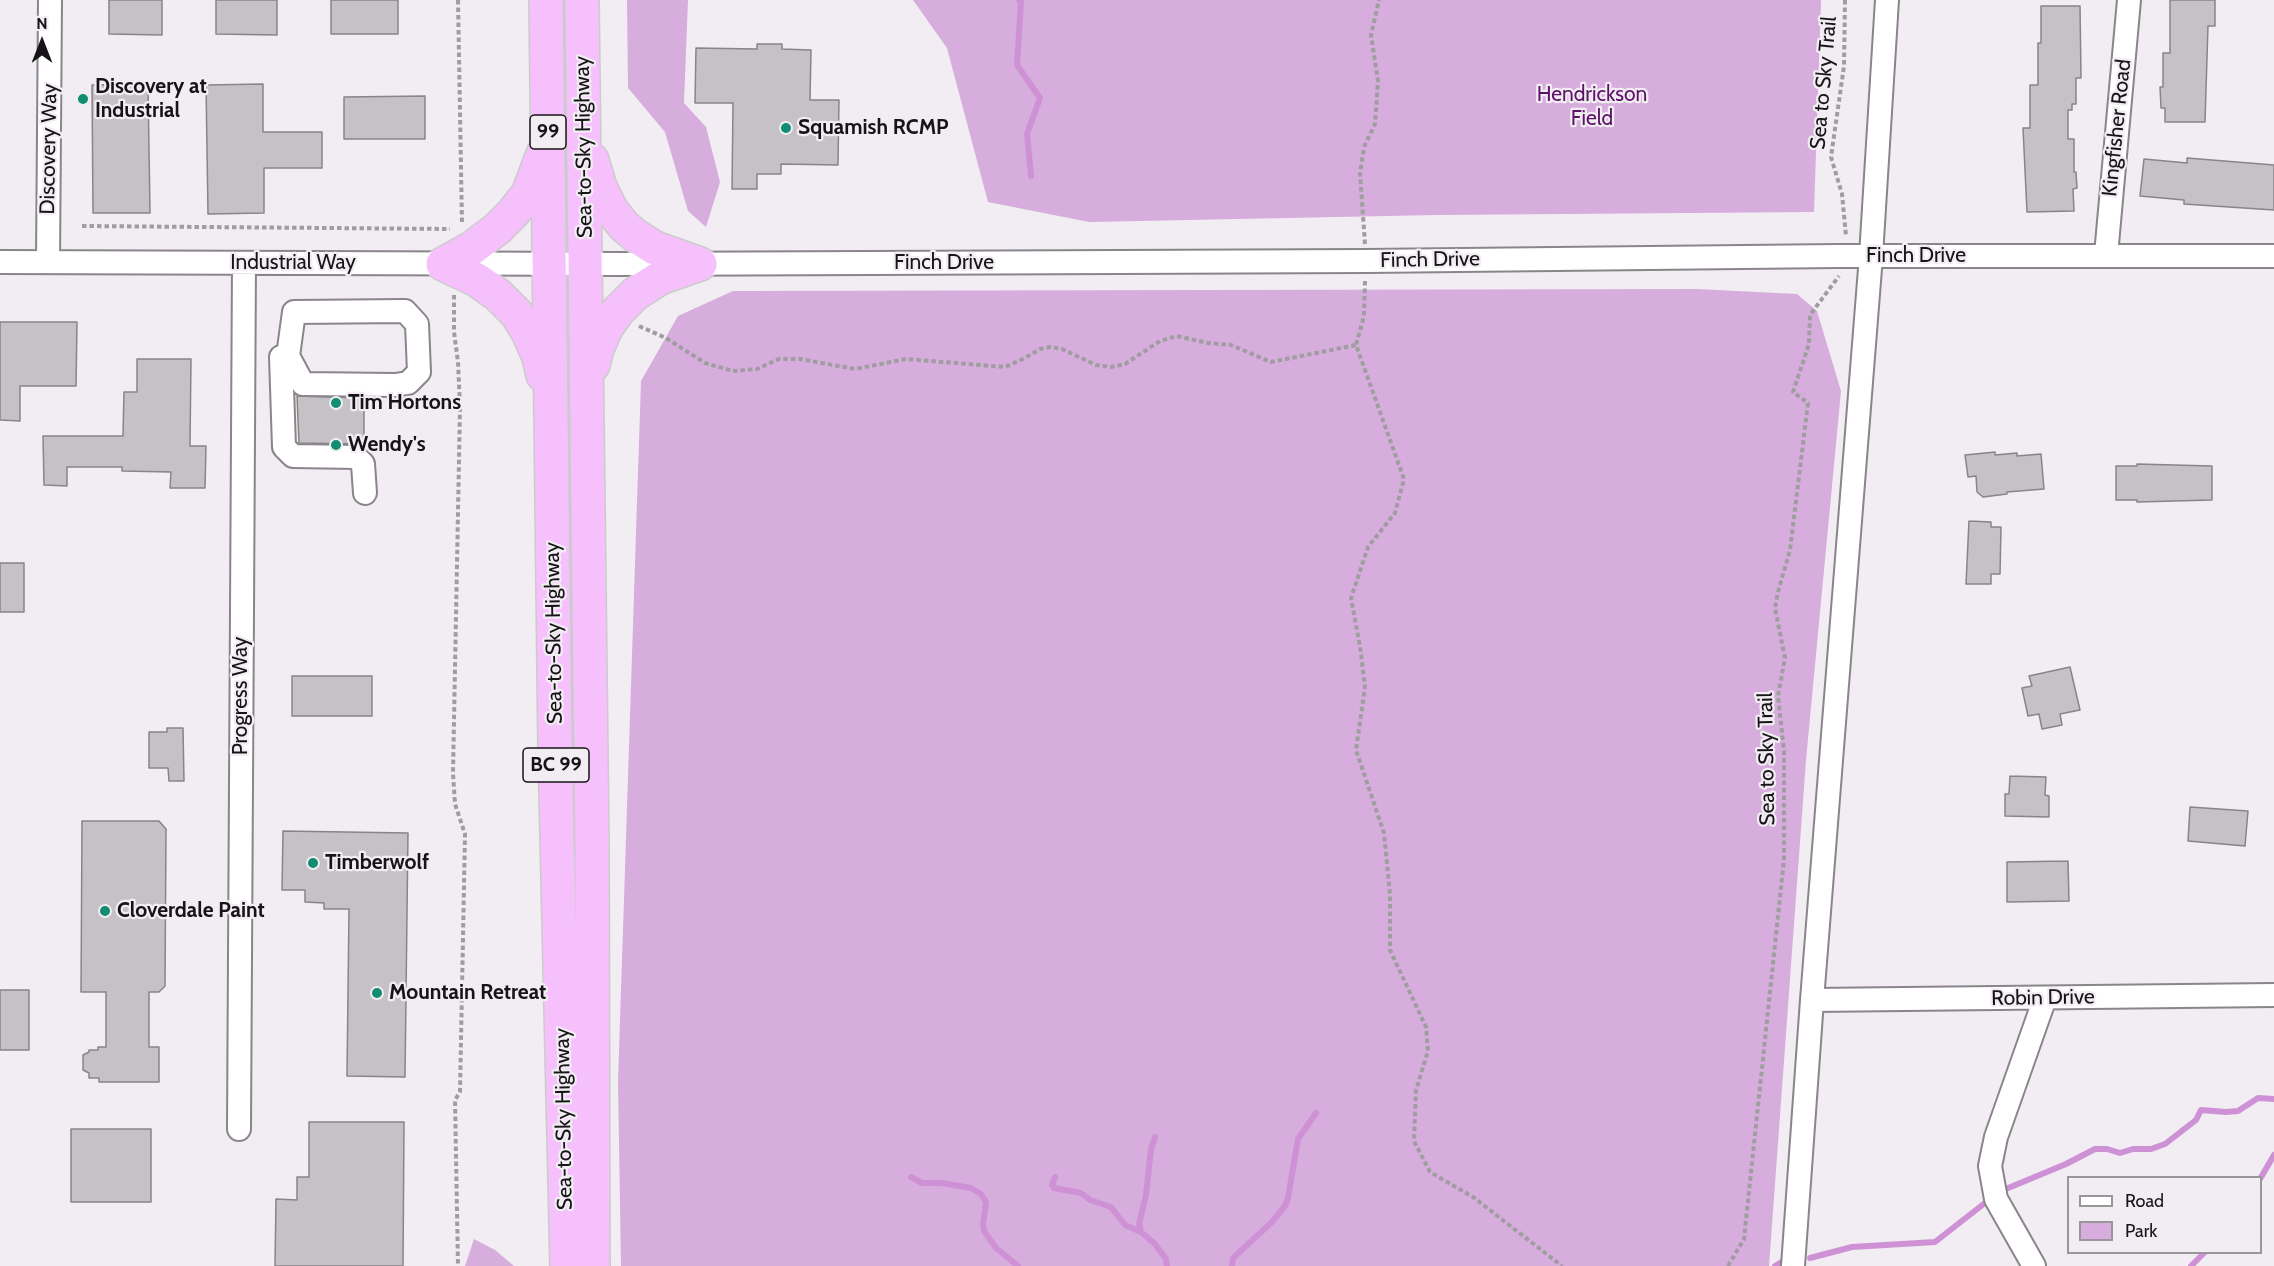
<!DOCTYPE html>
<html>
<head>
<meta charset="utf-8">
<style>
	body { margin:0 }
	#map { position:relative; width:2274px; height:1266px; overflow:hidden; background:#f1edf2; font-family:Cabin,sans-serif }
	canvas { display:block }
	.legend { position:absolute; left:2067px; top:1176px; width:195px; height:78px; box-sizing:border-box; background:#f1edf2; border:2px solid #99969a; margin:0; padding:8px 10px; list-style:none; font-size:18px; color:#161416 }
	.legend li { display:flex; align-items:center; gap:12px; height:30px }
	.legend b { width:30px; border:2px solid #99969a }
	.north { position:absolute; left:12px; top:12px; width:60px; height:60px; -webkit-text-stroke:4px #f1edf2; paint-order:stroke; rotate:0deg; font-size:16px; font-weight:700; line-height:24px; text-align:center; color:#161416 }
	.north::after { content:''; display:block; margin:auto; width:21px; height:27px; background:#161416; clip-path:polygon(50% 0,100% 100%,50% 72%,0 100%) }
</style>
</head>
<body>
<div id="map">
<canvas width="2274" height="1266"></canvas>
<ul class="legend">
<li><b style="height:8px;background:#fff"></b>Road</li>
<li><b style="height:16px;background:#d6addc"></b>Park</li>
</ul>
<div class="north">N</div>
</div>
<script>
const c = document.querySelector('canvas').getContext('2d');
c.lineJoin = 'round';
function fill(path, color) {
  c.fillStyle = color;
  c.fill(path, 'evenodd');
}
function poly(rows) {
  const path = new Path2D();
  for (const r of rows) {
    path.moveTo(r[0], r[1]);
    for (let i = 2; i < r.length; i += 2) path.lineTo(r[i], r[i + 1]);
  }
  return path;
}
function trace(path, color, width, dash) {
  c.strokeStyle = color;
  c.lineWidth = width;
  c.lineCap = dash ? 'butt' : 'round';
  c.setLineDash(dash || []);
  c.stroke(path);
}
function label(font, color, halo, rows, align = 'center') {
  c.font = font + ' Cabin,sans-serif';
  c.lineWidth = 4.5;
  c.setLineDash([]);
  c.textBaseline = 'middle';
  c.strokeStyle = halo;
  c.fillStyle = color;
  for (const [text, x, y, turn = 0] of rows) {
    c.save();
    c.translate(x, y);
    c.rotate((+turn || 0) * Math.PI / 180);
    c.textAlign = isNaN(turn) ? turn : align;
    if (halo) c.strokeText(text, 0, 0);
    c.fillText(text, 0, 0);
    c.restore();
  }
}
const green = poly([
	[627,0,688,0,684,103,706,127,720,182,706,227,688,211,665,132,628,88],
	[913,0,1821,0,1814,212,1436,215,1089,222,988,202,947,48],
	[1697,289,1797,294,1817,311,1841,391,1806,760,1769,1266,621,1266,618,1082,641,381,678,316,733,291],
	[474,1239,495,1250,514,1266,465,1266]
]);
const stream = poly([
	[1019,0,1021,2,1017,65,1040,98,1027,134,1031,176],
	[1155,1137,1151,1149,1146,1195,1139,1224,1141,1232,1155,1244,1166,1259,1167,1266],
	[911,1177,922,1183,941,1183,971,1188,981,1194,986,1202,983,1224,984,1231,996,1248,1018,1266],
	[1055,1177,1052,1185,1054,1188,1081,1193,1090,1200,1111,1207,1125,1225,1141,1232],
	[2260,1179,2274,1155],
	[2001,1191,2066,1164,2095,1149,2107,1149,2120,1153,2133,1149,2151,1149,2165,1144,2196,1120,2201,1110,2226,1112,2238,1111,2258,1098,2274,1099],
	[1810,1258,1852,1247,1935,1242,1990,1199],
	[1232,1266,1233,1258,1272,1222,1285,1206,1288,1198,1298,1139,1316,1113],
	[1775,1266,1785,1260],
	[2191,1266,2205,1252]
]);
const building = poly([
	[109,0,162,0,162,35,109,34,109,0],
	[216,0,277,0,277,35,216,34,216,0],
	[331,0,398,0,398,34,331,34,331,0],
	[2170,0,2215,0,2215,26,2208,26,2205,122,2165,122,2165,108,2161,108,2160,87,2163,87,2163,53,2170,53,2170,0],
	[2041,6,2080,6,2081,78,2076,78,2076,104,2072,104,2072,110,2068,110,2068,139,2074,139,2074,172,2076,172,2077,188,2073,189,2074,211,2027,212,2023,128,2030,128,2030,85,2038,85,2038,43,2041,43,2041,6],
	[757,44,782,44,782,49,811,50,810,100,839,100,838,165,781,164,781,174,757,174,757,189,732,189,733,103,695,103,696,48,757,49,757,44],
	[148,84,150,213,93,213,92,85,148,84],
	[263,84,263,132,322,132,322,168,264,168,264,213,208,214,206,85,263,84],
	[425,96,425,139,344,139,344,97,425,96],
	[2187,158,2274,165,2274,210,2184,204,2184,200,2140,196,2144,159,2187,163,2187,158],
	[0,322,77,322,76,386,20,386,20,421,0,420,0,322],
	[137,359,191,359,190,446,206,446,205,488,170,488,171,472,122,471,122,467,67,467,67,486,44,485,43,436,123,436,124,392,137,392,137,359],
	[297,396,364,398,364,444,299,443,297,396],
	[1995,452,1995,455,2017,453,2017,456,2041,454,2044,489,2007,492,2007,494,1983,497,1977,492,1976,476,1968,477,1965,455,1995,452],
	[2137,464,2212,466,2212,500,2137,502,2137,500,2116,500,2116,466,2137,466,2137,464],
	[1969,521,1991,522,1991,527,2001,527,2000,574,1991,574,1991,584,1966,584,1969,521],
	[0,563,24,563,24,612,0,612,0,563],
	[2070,667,2080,710,2060,714,2062,725,2042,729,2039,714,2028,716,2022,688,2032,686,2029,676,2070,667],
	[292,676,372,676,372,716,292,716,292,676],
	[167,728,183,728,184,781,169,781,168,768,149,768,149,732,167,732,167,728],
	[2010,776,2046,777,2045,795,2049,796,2049,817,2005,816,2005,794,2009,794,2010,776],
	[2190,807,2248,811,2245,846,2188,841,2190,807],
	[82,821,159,821,166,829,165,986,159,992,149,992,149,1047,159,1047,159,1082,99,1082,99,1078,89,1078,89,1073,83,1070,83,1055,89,1052,89,1050,98,1050,98,1047,106,1047,106,992,81,992,82,821],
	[283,831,408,833,405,1077,347,1076,349,909,324,909,324,903,305,902,305,890,282,890,283,831],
	[2068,861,2069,901,2007,902,2007,862,2068,861],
	[0,990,29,990,29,1050,0,1050,0,990],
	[309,1122,404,1122,403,1266,275,1266,276,1199,297,1200,297,1177,309,1177,309,1122],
	[71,1129,151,1129,151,1202,71,1202,71,1129]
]);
const path = poly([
	[458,0,462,224],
	[1845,0,1844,66,1831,157,1842,194,1846,236],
	[82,226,450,229],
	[1365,244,1360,173,1364,147,1375,124,1378,81,1371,35,1379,0],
	[1365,281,1364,316,1356,345,1404,479,1395,513,1368,547,1351,598,1360,646,1365,687,1356,750,1384,833,1390,894,1390,950,1426,1027,1428,1051,1416,1090,1414,1141,1430,1172,1473,1197,1562,1266],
	[454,295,454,332,458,362,460,407,453,773,455,804,465,834,460,1092,455,1100,458,1266],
	[639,326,666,338,705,363,733,371,757,369,779,359,800,359,855,369,906,359,1005,367,1023,359,1040,349,1050,347,1062,349,1096,365,1111,367,1125,364,1160,341,1177,336,1208,343,1231,345,1271,362,1356,345],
	[1728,1266,1744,1239,1784,859,1784,751,1778,696,1785,658,1775,608,1778,592,1790,550,1808,403,1793,392,1809,344,1810,315,1839,276]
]);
const minor = poly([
	[2106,255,2129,0],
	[0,262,620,264,1366,261,1838,256,2274,256],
	[48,262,50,0],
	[405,311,417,324,419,372,408,383,395,385,303,384,288,356,294,312,405,311],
	[281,357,284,447,293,456,356,457,363,464,365,493],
	[1812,1000,2274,995],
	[239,1129,244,263],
	[1793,1266,1812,1000,1871,256,1887,0],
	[2034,1266,1996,1199,1990,1166,1996,1137,2045,998]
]);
const highway = poly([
	[546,0,555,749,567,1266],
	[582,0,592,845,593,1266],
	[592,160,600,187,612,211,624,226,636,236,655,248,700,264],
	[443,264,477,280,498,295,517,314,528,332,539,357,543,375],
	[443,264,472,248,497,229,513,213,528,194,543,154],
	[593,365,597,349,606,328,618,311,635,294,660,278,700,264]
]);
const markers = [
	[83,99,6,"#118e72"],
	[786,128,6,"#118e72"],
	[336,403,6,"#118e72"],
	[336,445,6,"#118e72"],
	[313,863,6,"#118e72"],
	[105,911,6,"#118e72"],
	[377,993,6,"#118e72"]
];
const shields = [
	[548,132,36],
	[556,765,66]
];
const shieldNames = [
	["99",548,132],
	["BC 99",556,765]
];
const streetNames = [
	["Sea to Sky Trail",1824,83,-85],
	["Kingfisher Road",2117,128,-84],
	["Sea-to-Sky Highway",584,147,-91],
	["Discovery Way",49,149,-89],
	["Finch Drive",1916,256],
	["Finch Drive",1430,260,-1],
	["Industrial Way",293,263],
	["Finch Drive",944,263],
	["Sea-to-Sky Highway",554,633,-91],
	["Progress Way",241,696,-90],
	["Sea to Sky Trail",1767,759,-91],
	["Robin Drive",2043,998,-1],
	["Sea-to-Sky Highway",564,1119,-91]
];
const poiNames = [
	["Discovery at",95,87],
	["Industrial",95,111],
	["Squamish RCMP",798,128],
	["Tim Hortons",348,403],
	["Wendy's",348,445],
	["Timberwolf",325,863],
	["Cloverdale Paint",117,911],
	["Mountain Retreat",389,993]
];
const parkNames = [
	["Hendrickson",1592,95],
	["Field",1592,119]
];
fill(green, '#d6addc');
trace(stream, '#ce91d6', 6);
fill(building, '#c5c1c5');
trace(building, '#888488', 1.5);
trace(minor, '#89858a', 26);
trace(highway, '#cccbcc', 36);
trace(path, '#a09da1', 4, [4.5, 3]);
trace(minor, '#fff', 22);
trace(highway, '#f6c0fd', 33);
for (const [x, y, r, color] of markers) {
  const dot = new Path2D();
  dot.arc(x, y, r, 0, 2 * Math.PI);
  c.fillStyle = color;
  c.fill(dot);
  trace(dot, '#f1edf2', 2);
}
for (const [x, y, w] of shields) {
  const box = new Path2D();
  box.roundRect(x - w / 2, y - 17, w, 34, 4.5);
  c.fillStyle = '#f1edf2';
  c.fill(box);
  trace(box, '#161416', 1.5);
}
label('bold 20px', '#161416', null, shieldNames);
label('21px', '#161416', '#f1edf2', streetNames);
label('bold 21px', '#161416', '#f1edf2', poiNames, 'left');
label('21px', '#5d1268', '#f1edf2', parkNames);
</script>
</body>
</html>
